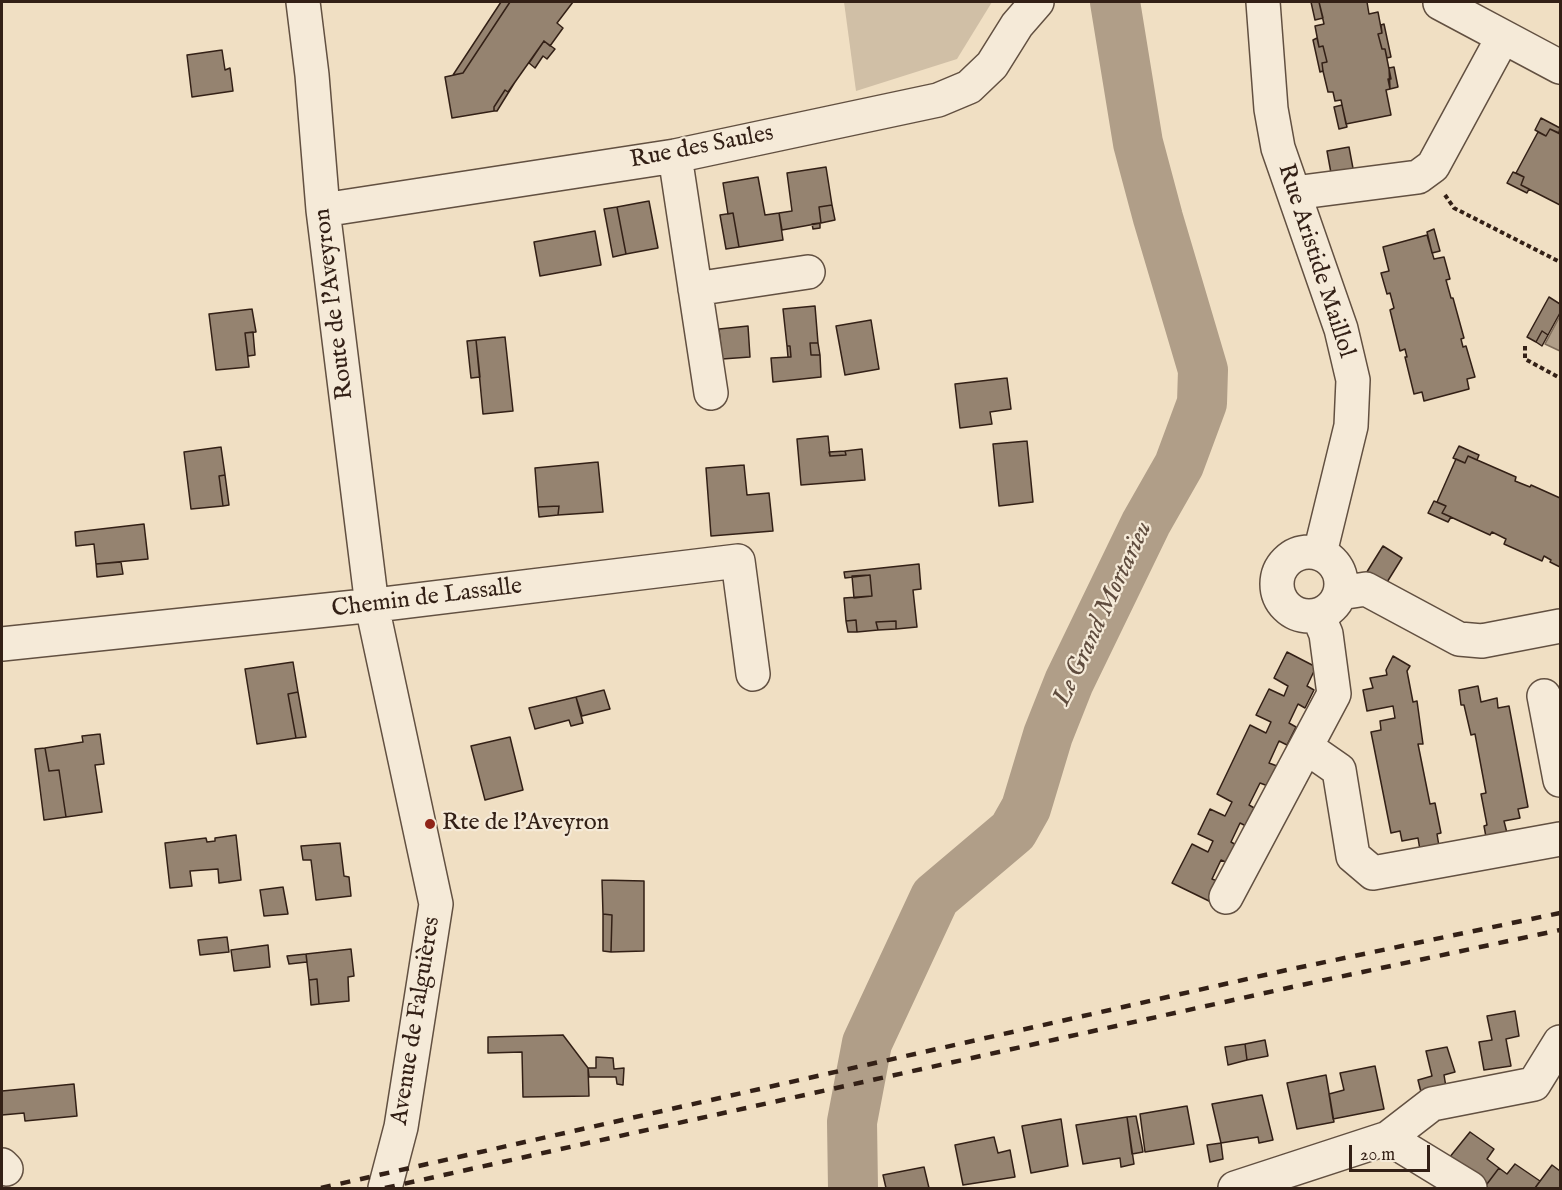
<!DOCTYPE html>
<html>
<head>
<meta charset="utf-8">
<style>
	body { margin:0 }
	#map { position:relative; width:1562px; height:1190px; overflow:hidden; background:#f0dfc3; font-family:"IM FELL English",serif }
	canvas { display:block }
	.frame { position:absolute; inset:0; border:3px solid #332016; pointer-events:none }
	.scale { position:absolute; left:1349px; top:1145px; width:81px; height:27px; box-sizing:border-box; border:3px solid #332016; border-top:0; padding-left:8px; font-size:18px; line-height:21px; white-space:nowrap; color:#332016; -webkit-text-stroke:4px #f5ead8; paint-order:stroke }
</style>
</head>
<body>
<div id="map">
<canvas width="1562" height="1190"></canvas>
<div class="frame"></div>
<div class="scale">20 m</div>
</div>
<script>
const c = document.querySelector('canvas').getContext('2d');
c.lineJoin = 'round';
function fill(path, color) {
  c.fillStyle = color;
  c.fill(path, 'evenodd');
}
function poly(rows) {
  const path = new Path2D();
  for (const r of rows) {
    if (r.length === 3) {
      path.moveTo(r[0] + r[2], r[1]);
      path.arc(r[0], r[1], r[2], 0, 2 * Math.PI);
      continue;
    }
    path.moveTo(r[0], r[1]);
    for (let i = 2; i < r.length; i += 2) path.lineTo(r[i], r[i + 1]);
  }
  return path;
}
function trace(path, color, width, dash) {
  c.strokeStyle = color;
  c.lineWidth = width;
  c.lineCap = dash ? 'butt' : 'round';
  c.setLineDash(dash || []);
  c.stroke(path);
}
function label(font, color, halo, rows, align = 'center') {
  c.font = font + ' "IM FELL English",serif';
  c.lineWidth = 4.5;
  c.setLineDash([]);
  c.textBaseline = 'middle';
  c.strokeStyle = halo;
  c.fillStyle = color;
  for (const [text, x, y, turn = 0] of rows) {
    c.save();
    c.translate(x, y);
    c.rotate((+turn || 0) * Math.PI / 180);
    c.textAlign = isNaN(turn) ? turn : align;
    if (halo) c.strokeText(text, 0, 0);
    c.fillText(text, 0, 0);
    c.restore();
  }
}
const green = poly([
	[844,2,992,2,957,59,856,91]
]);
const water = poly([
	[1560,316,1560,351,1545,344,1560,316]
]);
const river = poly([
	[853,1188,852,1122,867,1043,935,897,1013,831,1026,808,1048,735,1069,682,1146,523,1179,465,1202,403,1203,370,1158,218,1138,143,1115,2]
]);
const building = poly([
	[501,2,510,2,463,73,453,75,501,2],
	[510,2,573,2,557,23,563,28,550,46,544,41,508,92,505,90,494,107,494,111,452,118,445,77,463,73,510,2],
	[1311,2,1319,2,1323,18,1315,20,1311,2],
	[1319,2,1367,2,1369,14,1378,12,1382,33,1378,34,1382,49,1385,49,1391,79,1388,79,1390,89,1386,90,1391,115,1346,124,1341,100,1335,101,1333,92,1328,92,1323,71,1322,63,1327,62,1323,46,1319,47,1315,26,1324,24,1319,2],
	[1384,24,1391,57,1387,58,1385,49,1382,49,1378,34,1382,33,1381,25,1384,24],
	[1317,38,1319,47,1323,46,1327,62,1322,63,1323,71,1320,72,1313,40,1317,38],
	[544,41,555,49,547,59,543,56,535,68,529,63,544,41],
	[222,50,225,70,230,68,233,91,192,97,187,55,222,50],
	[1394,67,1398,87,1390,89,1389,68,1394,67],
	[515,82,497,111,494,111,494,107,505,90,508,92,515,82],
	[1342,105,1347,127,1339,129,1334,107,1342,105],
	[1541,118,1560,128,1559,133,1550,129,1546,136,1535,130,1541,118],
	[1550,129,1560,134,1560,205,1521,185,1524,177,1516,173,1538,132,1546,136,1550,129],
	[1349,147,1355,179,1333,184,1327,151,1349,147],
	[826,167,832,205,819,207,821,223,782,230,779,213,792,211,787,173,826,167],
	[1513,172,1524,177,1521,185,1529,189,1527,193,1507,183,1513,172],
	[758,177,765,215,779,213,783,240,739,247,733,213,728,214,723,183,758,177],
	[649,201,658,248,626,254,617,207,649,201],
	[832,205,835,220,821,223,819,207,832,205],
	[617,207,626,254,613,257,604,209,617,207],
	[733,213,739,247,726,249,720,215,733,213],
	[820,223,820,228,813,229,812,224,820,223],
	[1434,229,1440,251,1432,253,1427,232,1434,229],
	[595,231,601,265,540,276,534,242,595,231],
	[1427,235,1434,259,1444,257,1450,279,1446,280,1451,298,1453,298,1464,338,1461,339,1463,347,1466,346,1475,377,1467,379,1469,389,1424,401,1422,392,1414,394,1405,357,1407,357,1405,349,1400,351,1390,310,1394,308,1390,293,1387,294,1381,273,1389,271,1383,247,1427,235],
	[1549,297,1560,304,1560,313,1548,335,1542,331,1536,342,1527,337,1549,297],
	[815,306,818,343,810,343,811,355,820,355,821,377,773,382,771,358,791,357,790,346,787,346,783,309,815,306],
	[252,309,256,332,245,333,249,367,216,370,209,314,252,309],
	[871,320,879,369,845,375,836,326,871,320],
	[748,326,750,357,722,359,719,329,748,326],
	[1542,331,1548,335,1542,346,1536,342,1542,331],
	[253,332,255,355,248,356,245,333,253,332],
	[505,337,513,411,483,414,476,340,505,337],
	[476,340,480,377,471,378,467,341,476,340],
	[810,343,818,343,820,355,811,355,810,343],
	[787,346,790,346,791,357,788,357,787,346],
	[1007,378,1011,409,990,412,992,424,960,428,955,384,1007,378],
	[828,436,830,456,846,455,845,451,862,449,865,480,801,485,797,439,828,436],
	[1027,441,1033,502,999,506,993,444,1027,441],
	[1459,446,1479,455,1477,460,1468,456,1465,463,1453,458,1459,446],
	[221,447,225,475,219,476,223,506,191,509,184,452,221,447],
	[845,451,846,455,830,456,829,452,845,451],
	[1468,456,1516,477,1515,481,1530,487,1531,485,1560,498,1560,567,1550,562,1551,560,1544,556,1542,561,1504,544,1506,539,1492,532,1490,535,1442,513,1446,506,1437,502,1456,459,1465,463,1468,456],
	[598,462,603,512,558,515,559,506,538,507,535,468,598,462],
	[744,465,747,495,769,493,773,531,711,536,706,468,744,465],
	[225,475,229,505,223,506,219,476,225,475],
	[1434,501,1446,506,1442,513,1451,517,1448,522,1428,513,1434,501],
	[559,506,558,515,539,517,538,507,559,506],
	[144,524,148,559,96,564,94,544,76,546,75,532,144,524],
	[1383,546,1402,558,1384,587,1365,575,1383,546],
	[121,562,123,574,97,577,96,564,121,562],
	[919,564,921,589,913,590,917,627,896,629,896,621,876,622,878,630,857,632,856,620,846,621,844,598,872,596,870,575,845,578,844,572,919,564],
	[870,575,872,596,854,598,852,576,870,575],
	[856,620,857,632,848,632,846,621,856,620],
	[896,621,896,629,878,630,876,622,896,621],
	[1287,652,1316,667,1307,686,1314,690,1305,708,1298,704,1289,723,1296,727,1287,745,1279,741,1269,763,1277,766,1268,786,1260,783,1249,805,1256,809,1248,827,1240,823,1231,842,1238,846,1230,864,1221,860,1212,879,1220,882,1211,902,1172,883,1192,844,1208,852,1213,841,1198,834,1210,809,1225,816,1232,802,1217,794,1250,725,1266,733,1271,722,1256,715,1269,689,1284,696,1288,686,1274,678,1287,652],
	[1393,656,1410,666,1407,671,1413,702,1417,701,1423,744,1418,744,1430,804,1435,803,1441,833,1437,834,1439,846,1420,850,1418,838,1402,841,1400,831,1391,833,1371,732,1381,730,1380,721,1395,718,1393,706,1367,711,1363,690,1373,688,1370,678,1387,675,1386,670,1393,656],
	[293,662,298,692,288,694,296,738,257,744,245,669,293,662],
	[1478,686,1481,702,1497,698,1498,708,1509,706,1528,807,1518,809,1520,818,1504,821,1507,833,1486,837,1484,826,1487,825,1481,794,1486,793,1475,734,1471,735,1464,705,1461,705,1459,690,1478,686],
	[604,690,610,709,582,716,576,697,604,690],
	[298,692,306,737,296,738,288,694,298,692],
	[576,697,583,723,571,726,569,720,535,729,529,708,576,697],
	[100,734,104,764,95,765,102,812,66,817,59,770,49,771,45,748,83,742,82,736,100,734],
	[510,737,523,790,485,800,471,746,510,737],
	[45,748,49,771,59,770,66,817,44,820,35,749,45,748],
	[236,835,241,880,219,883,218,869,190,871,192,886,170,888,165,843,206,838,207,842,215,841,215,838,236,835],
	[340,843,344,876,349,877,351,896,316,900,311,860,303,860,301,846,340,843],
	[602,880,644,881,644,951,611,952,612,915,603,914,602,880],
	[283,887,288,914,264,916,260,890,283,887],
	[603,914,612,915,611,952,603,951,603,914],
	[227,937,229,952,200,955,198,940,227,937],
	[268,945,270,967,234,971,231,950,268,945],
	[351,949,354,976,348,977,349,1001,319,1004,317,979,309,980,306,954,351,949],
	[306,954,307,962,289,964,287,956,306,954],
	[317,979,319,1004,311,1005,309,980,317,979],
	[1515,1011,1519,1036,1506,1039,1511,1066,1484,1070,1479,1042,1492,1040,1487,1016,1515,1011],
	[563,1035,588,1068,589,1096,523,1097,522,1052,488,1053,488,1037,563,1035],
	[1265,1040,1268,1056,1247,1060,1245,1044,1265,1040],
	[1245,1044,1247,1060,1228,1065,1225,1047,1245,1044],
	[1447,1047,1455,1072,1444,1075,1448,1099,1424,1104,1418,1080,1432,1076,1426,1051,1447,1047],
	[596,1057,613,1058,614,1069,624,1068,623,1085,617,1084,616,1077,589,1077,588,1068,596,1068,596,1057],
	[1375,1066,1384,1109,1333,1119,1329,1094,1344,1090,1340,1073,1375,1066],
	[1326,1075,1334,1122,1297,1129,1287,1083,1326,1075],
	[74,1084,77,1116,25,1121,24,1113,2,1115,2,1091,74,1084],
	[1262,1095,1273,1140,1259,1143,1258,1137,1221,1143,1212,1104,1262,1095],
	[1187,1106,1194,1144,1145,1152,1140,1114,1187,1106],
	[1136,1116,1143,1152,1132,1154,1127,1117,1136,1116],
	[1127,1117,1134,1164,1121,1167,1120,1158,1083,1164,1076,1125,1127,1117],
	[1061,1119,1068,1166,1031,1173,1022,1126,1061,1119],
	[1470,1132,1494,1149,1487,1159,1499,1168,1484,1188,1449,1158,1470,1132],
	[994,1137,998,1153,1010,1150,1015,1177,963,1185,955,1145,994,1137],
	[1221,1143,1223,1159,1210,1162,1207,1145,1221,1143],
	[1515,1164,1540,1181,1535,1188,1484,1188,1499,1168,1507,1174,1515,1164],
	[1552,1165,1560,1171,1560,1188,1535,1188,1552,1165],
	[924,1167,929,1188,886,1188,883,1175,924,1167]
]);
const path = poly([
	[1445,195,1454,208,1560,262],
	[1525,346,1525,359,1560,378]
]);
const minor = poly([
	[303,2,312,75,323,210,372,606,436,904,401,1127,385,1188],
	[1263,2,1271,109,1278,148,1341,329,1353,380,1351,426,1320,553],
	[1440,3,1560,67],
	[675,156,711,393],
	[1294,193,1418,177,1433,166,1503,37],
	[323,210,675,156,938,100,969,87,992,65,1017,25,1037,2],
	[695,289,808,272],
	[1309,584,32],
	[1340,593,1366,589,1459,639,1482,641,1560,626],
	[2,644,384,604,738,561,753,674],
	[1544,696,1560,780],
	[1306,747,1339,770,1353,856,1373,873,1560,839],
	[1226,897,1334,694,1326,634,1318,615],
	[1388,1138,1432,1104,1534,1084,1560,1042],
	[2,1165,6,1169],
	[1235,1188,1388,1138,1470,1188]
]);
const rail = poly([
	[321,1188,1287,970,1560,913],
	[385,1188,1292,987,1560,930]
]);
const markers = [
	[430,824,6,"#8f2418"]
];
const streetNames = [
	["Rue des Saules",702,148,-11],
	["Rue Aristide Maillol",1315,261,72],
	["Route de l'Aveyron",335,304,-97],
	["Chemin de Lassalle",427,599,-7],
	["Avenue de Falguières",417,1021,-81]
];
const poiNames = [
	["Rte de l'Aveyron",442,824]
];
const waterNames = [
	["Le Grand Mortarieu",1104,614,-65]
];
fill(green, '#d0bfa6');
fill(water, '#b09e88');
trace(water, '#7e6c5a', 1.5);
trace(river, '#b09e88', 50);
fill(building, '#958370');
trace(building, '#332016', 1.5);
trace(minor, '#625041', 36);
trace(path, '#332016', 4, [4.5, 3]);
trace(minor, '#f5ead8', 33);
trace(rail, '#332016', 4.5, [10, 10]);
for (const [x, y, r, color] of markers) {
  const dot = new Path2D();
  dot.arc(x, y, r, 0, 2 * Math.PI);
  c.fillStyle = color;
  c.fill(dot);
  trace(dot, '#f5ead8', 2);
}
label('24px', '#332016', '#f5ead8', streetNames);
label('24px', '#332016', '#f5ead8', poiNames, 'left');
label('italic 26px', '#5f4c3e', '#f5ead8', waterNames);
</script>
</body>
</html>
